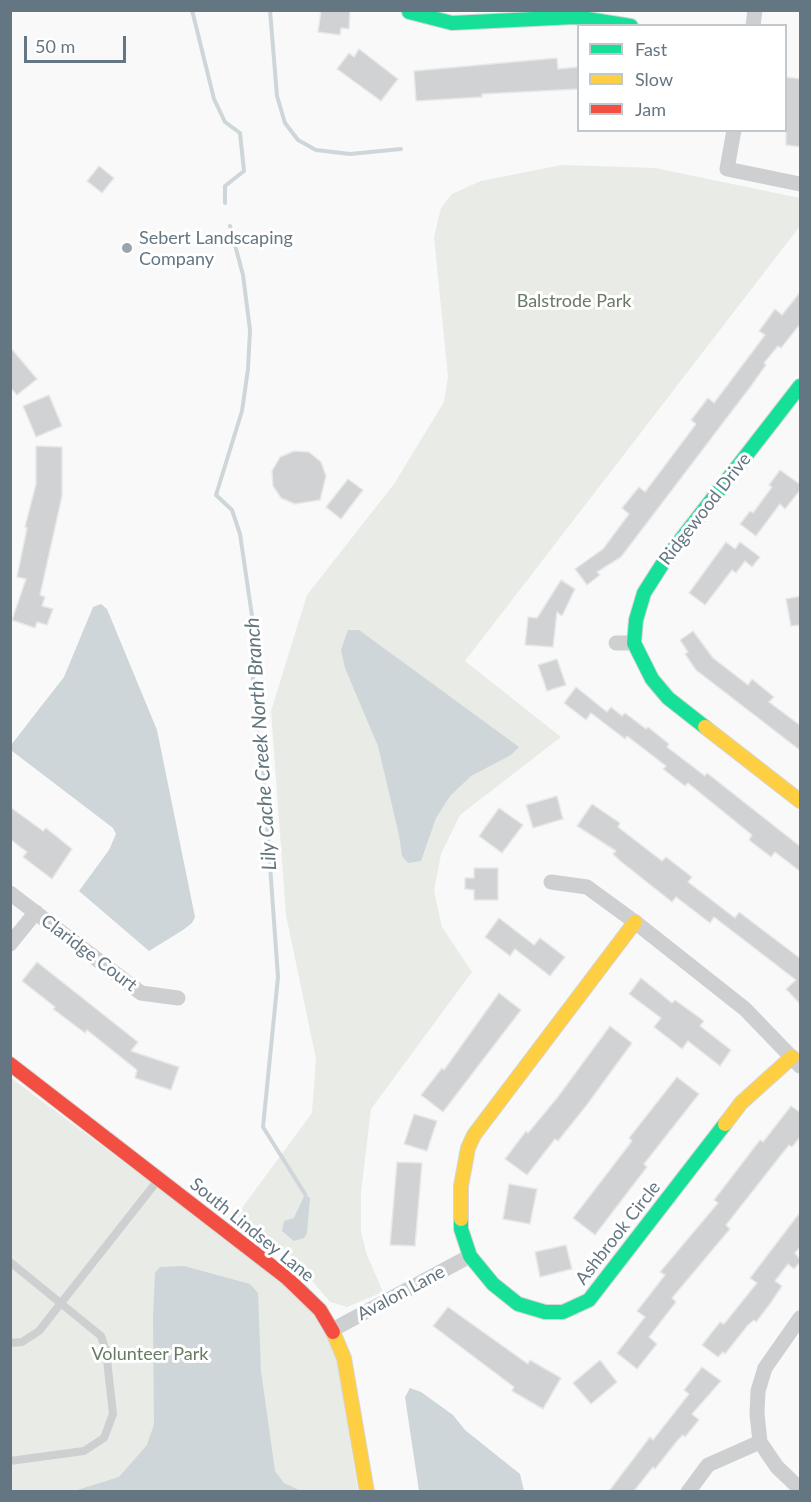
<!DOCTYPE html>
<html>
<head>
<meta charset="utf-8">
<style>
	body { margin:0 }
	#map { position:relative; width:811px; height:1502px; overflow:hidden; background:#f9f9f9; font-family:Lato,sans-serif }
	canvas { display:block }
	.frame { position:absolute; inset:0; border:12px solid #657683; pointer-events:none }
	.legend { position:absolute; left:577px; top:24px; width:210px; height:108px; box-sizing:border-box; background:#fff; border:2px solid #c1c8cd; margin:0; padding:8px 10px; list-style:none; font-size:18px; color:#657683 }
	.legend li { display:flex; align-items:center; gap:12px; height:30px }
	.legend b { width:30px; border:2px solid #c1c8cd }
	.scale { position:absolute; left:24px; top:36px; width:102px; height:27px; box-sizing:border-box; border:3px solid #657683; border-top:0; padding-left:8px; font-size:18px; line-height:21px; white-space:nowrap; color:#657683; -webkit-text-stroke:4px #fff; paint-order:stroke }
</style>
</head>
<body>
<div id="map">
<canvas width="811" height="1502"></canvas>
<div class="frame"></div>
<ul class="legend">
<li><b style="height:8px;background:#16e098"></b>Fast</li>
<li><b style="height:8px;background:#ffcf43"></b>Slow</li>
<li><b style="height:8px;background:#f24e42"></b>Jam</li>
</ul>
<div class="scale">50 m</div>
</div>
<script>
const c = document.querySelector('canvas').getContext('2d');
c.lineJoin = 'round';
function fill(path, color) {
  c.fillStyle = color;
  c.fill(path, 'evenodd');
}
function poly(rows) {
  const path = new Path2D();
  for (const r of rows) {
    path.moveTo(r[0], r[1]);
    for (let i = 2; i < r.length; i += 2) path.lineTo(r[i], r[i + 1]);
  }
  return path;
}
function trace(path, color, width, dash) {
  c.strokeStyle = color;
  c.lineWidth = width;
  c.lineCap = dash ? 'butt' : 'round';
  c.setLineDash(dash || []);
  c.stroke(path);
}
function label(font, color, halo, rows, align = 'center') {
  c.font = font + ' Lato,sans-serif';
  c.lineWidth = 6;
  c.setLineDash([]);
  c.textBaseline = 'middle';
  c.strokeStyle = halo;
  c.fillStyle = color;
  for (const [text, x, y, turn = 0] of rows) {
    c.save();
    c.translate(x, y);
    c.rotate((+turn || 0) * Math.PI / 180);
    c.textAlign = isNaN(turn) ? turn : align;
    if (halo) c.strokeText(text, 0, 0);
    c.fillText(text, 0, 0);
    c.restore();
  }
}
const green = poly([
	[562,165,655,168,800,198,800,226,465,661,561,737,460,815,441,854,434,891,442,927,472,972,371,1109,361,1192,361,1232,367,1255,383,1292,347,1307,330,1302,297,1263,236,1216,312,1113,316,1059,286,915,271,711,307,595,394,484,444,402,448,377,434,237,441,208,452,194,481,181],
	[10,1077,316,1306,332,1330,358,1491,11,1491]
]);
const water = poly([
	[101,604,107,609,157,730,195,917,192,923,183,930,149,951,79,891,109,850,116,834,113,828,12,751,11,745,64,677,93,607],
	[348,630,359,630,519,747,511,755,471,776,450,796,436,818,421,861,408,863,402,856,399,835,378,746,345,668,341,650],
	[305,1194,310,1198,307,1233,304,1238,294,1241,282,1231,284,1221,294,1218],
	[184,1266,250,1284,258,1293,261,1371,275,1471,284,1483,301,1491,74,1491,119,1477,147,1445,154,1424,153,1318,155,1273,160,1267],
	[410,1388,421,1392,453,1415,465,1430,520,1474,524,1491,419,1491,405,1397]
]);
const stream = poly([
	[192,10,214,99,225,122,240,133,244,171,225,186,225,203],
	[270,10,277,96,285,123,298,140,316,150,350,154,401,149],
	[230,226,243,275,250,330,248,369,242,411,216,495,232,510,240,534,257,650,253,678,256,726,262,754,278,977,263,1127,305,1194]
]);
const building = poly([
	[321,10,350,10,349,29,341,28,340,35,318,32,321,10],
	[359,49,398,79,381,101,337,69,349,53,354,57,359,49],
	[557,58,558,69,579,67,579,89,482,94,482,97,416,101,414,71,557,58],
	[786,77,801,79,801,147,786,145,786,77],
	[99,166,114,178,102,193,87,181,99,166],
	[801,291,801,323,781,348,778,346,764,363,766,365,751,386,621,557,597,572,600,575,587,585,575,569,603,549,629,514,622,508,639,487,645,492,696,424,691,420,708,398,714,403,765,335,759,331,775,309,782,315,801,291],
	[10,347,37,379,17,395,10,387,10,347],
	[49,395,62,426,36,437,23,406,49,395],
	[36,446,62,447,62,496,40,595,45,597,42,606,53,609,47,625,37,622,35,628,12,620,26,579,17,577,27,528,25,527,36,484,36,446],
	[294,451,309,452,321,462,326,476,320,500,295,504,281,498,273,486,272,471,280,457,294,451],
	[780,470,801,485,801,489,785,509,780,504,756,536,740,524,750,511,753,513,772,487,769,485,780,470],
	[348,479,363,490,341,519,326,507,348,479],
	[726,542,735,549,740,542,760,557,752,567,745,561,736,573,732,570,705,605,689,593,726,542],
	[561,580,575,589,562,616,557,612,553,647,525,645,528,617,537,618,561,580],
	[801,596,801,625,791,626,786,599,801,596],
	[693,631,713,658,748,685,752,679,774,697,769,702,801,726,801,751,696,670,685,654,688,652,680,640,693,631],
	[557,659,566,685,547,691,538,665,557,659],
	[576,687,607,712,611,707,622,716,625,713,646,729,648,727,669,744,667,747,705,776,707,773,787,836,801,847,801,872,775,852,771,857,749,840,752,835,688,783,685,786,663,769,666,766,627,736,625,739,591,713,586,720,564,703,576,687],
	[557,796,563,819,533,828,526,805,557,796],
	[592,804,620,823,618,827,662,861,666,857,692,877,688,882,735,918,739,912,801,959,801,1005,786,989,796,980,714,917,710,923,676,897,672,902,619,860,613,854,616,851,577,826,592,804],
	[10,807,43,831,46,828,72,849,52,879,23,857,27,852,10,839,10,807],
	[499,808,523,825,502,853,479,836,499,808],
	[474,868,498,868,498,900,474,900,474,890,465,889,465,878,474,878,474,868],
	[499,918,534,945,540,938,565,957,550,976,515,949,510,956,485,937,499,918],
	[37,962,138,1042,131,1051,179,1067,171,1090,135,1078,137,1070,87,1030,85,1033,53,1009,55,1007,22,981,37,962],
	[641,978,672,1003,675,1000,704,1021,700,1026,731,1050,720,1066,688,1041,682,1049,654,1027,661,1018,629,994,641,978],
	[499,993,521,1010,443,1112,421,1095,442,1068,444,1070,499,993],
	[610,1026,632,1043,586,1106,558,1141,555,1139,527,1175,505,1159,526,1131,528,1133,557,1098,610,1026],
	[677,1077,699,1094,644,1164,647,1167,595,1235,573,1218,632,1141,629,1138,677,1077],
	[791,1106,801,1113,801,1136,792,1147,789,1145,726,1225,730,1229,672,1298,676,1302,649,1337,657,1344,637,1369,617,1353,645,1317,637,1311,665,1275,660,1272,718,1203,714,1200,760,1140,763,1142,791,1106],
	[414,1114,437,1121,427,1151,404,1144,414,1114],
	[397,1162,422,1163,415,1246,390,1245,397,1162],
	[509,1184,537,1189,530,1224,503,1219,509,1184],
	[801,1211,801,1246,795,1253,801,1261,794,1269,788,1264,775,1281,782,1286,770,1304,756,1322,754,1320,748,1325,725,1354,723,1352,718,1357,702,1345,720,1322,724,1324,757,1283,750,1278,801,1211],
	[566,1245,572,1269,540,1277,535,1252,566,1245],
	[448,1307,528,1364,530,1360,561,1378,543,1409,512,1391,514,1387,433,1326,448,1307],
	[600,1360,617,1382,591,1404,573,1383,600,1360],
	[702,1367,721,1381,692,1414,699,1420,685,1437,683,1435,677,1441,655,1469,653,1467,634,1491,609,1491,650,1437,653,1440,689,1394,684,1390,702,1367]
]);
const lane = poly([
	[10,1262,101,1336,106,1351,113,1414,104,1438,84,1451,10,1461],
	[10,1343,22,1342,39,1331,158,1180]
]);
const street = poly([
	[753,26,755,10],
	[734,130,727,169,800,184],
	[616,643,634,643],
	[551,882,587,887,635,922,745,1009,800,1066],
	[10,893,141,993,178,998],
	[10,944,36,912],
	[800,1318,765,1368,758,1391,757,1414,760,1442,777,1467,800,1489],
	[332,1330,470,1256],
	[688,1492,708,1465,760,1442]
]);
const fast = poly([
	[409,12,452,23,575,17,631,26],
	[705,727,668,698,652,679,634,643,636,620,644,593,665,560,800,386],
	[461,1219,461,1229,470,1256,493,1284,518,1304,545,1312,563,1312,589,1300,725,1124]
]);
const slow = poly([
	[705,727,800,801],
	[725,1124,741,1103,792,1057],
	[461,1219,461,1186,468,1148,474,1135,635,922],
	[333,1332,344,1358,367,1492]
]);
const jam = poly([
	[10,1064,287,1278,320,1310,333,1332]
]);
const markers = [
	[127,248,6,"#99a4ac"]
];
const poiNames = [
	["Sebert Landscaping",139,238],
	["Company",139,259]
];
const parkNames = [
	["Balstrode Park",574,301],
	["Volunteer Park",150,1354]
];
const streetNames = [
	["Ridgewood Drive",705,509,-52],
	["Claridge Court",89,953,37],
	["South Lindsey Lane",252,1230,39],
	["Ashbrook Circle",618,1233,-52],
	["Avalon Lane",401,1293,-28]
];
const waterNames = [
	["Lily Cache Creek North Branch",261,744,-94]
];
fill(green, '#e8ebe6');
fill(water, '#ced6d9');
trace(stream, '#ced6d9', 4);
fill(building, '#d0d2d3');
trace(building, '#e8e8e8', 1.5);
trace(fast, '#d5d6d7', 16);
trace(slow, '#d5d6d7', 16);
trace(jam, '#d5d6d7', 16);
trace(lane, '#cecfd0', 8);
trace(street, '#cecfd0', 15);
trace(fast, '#16e098', 14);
trace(slow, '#ffcf43', 14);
trace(jam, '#f24e42', 14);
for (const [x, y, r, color] of markers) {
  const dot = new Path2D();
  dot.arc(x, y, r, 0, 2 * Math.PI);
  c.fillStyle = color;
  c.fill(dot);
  trace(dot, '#fff', 2);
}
label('18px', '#657683', '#fff', poiNames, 'left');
label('18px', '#687a64', '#fff', parkNames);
label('18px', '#657683', '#fff', streetNames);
label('italic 20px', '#60757c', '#fff', waterNames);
</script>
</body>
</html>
